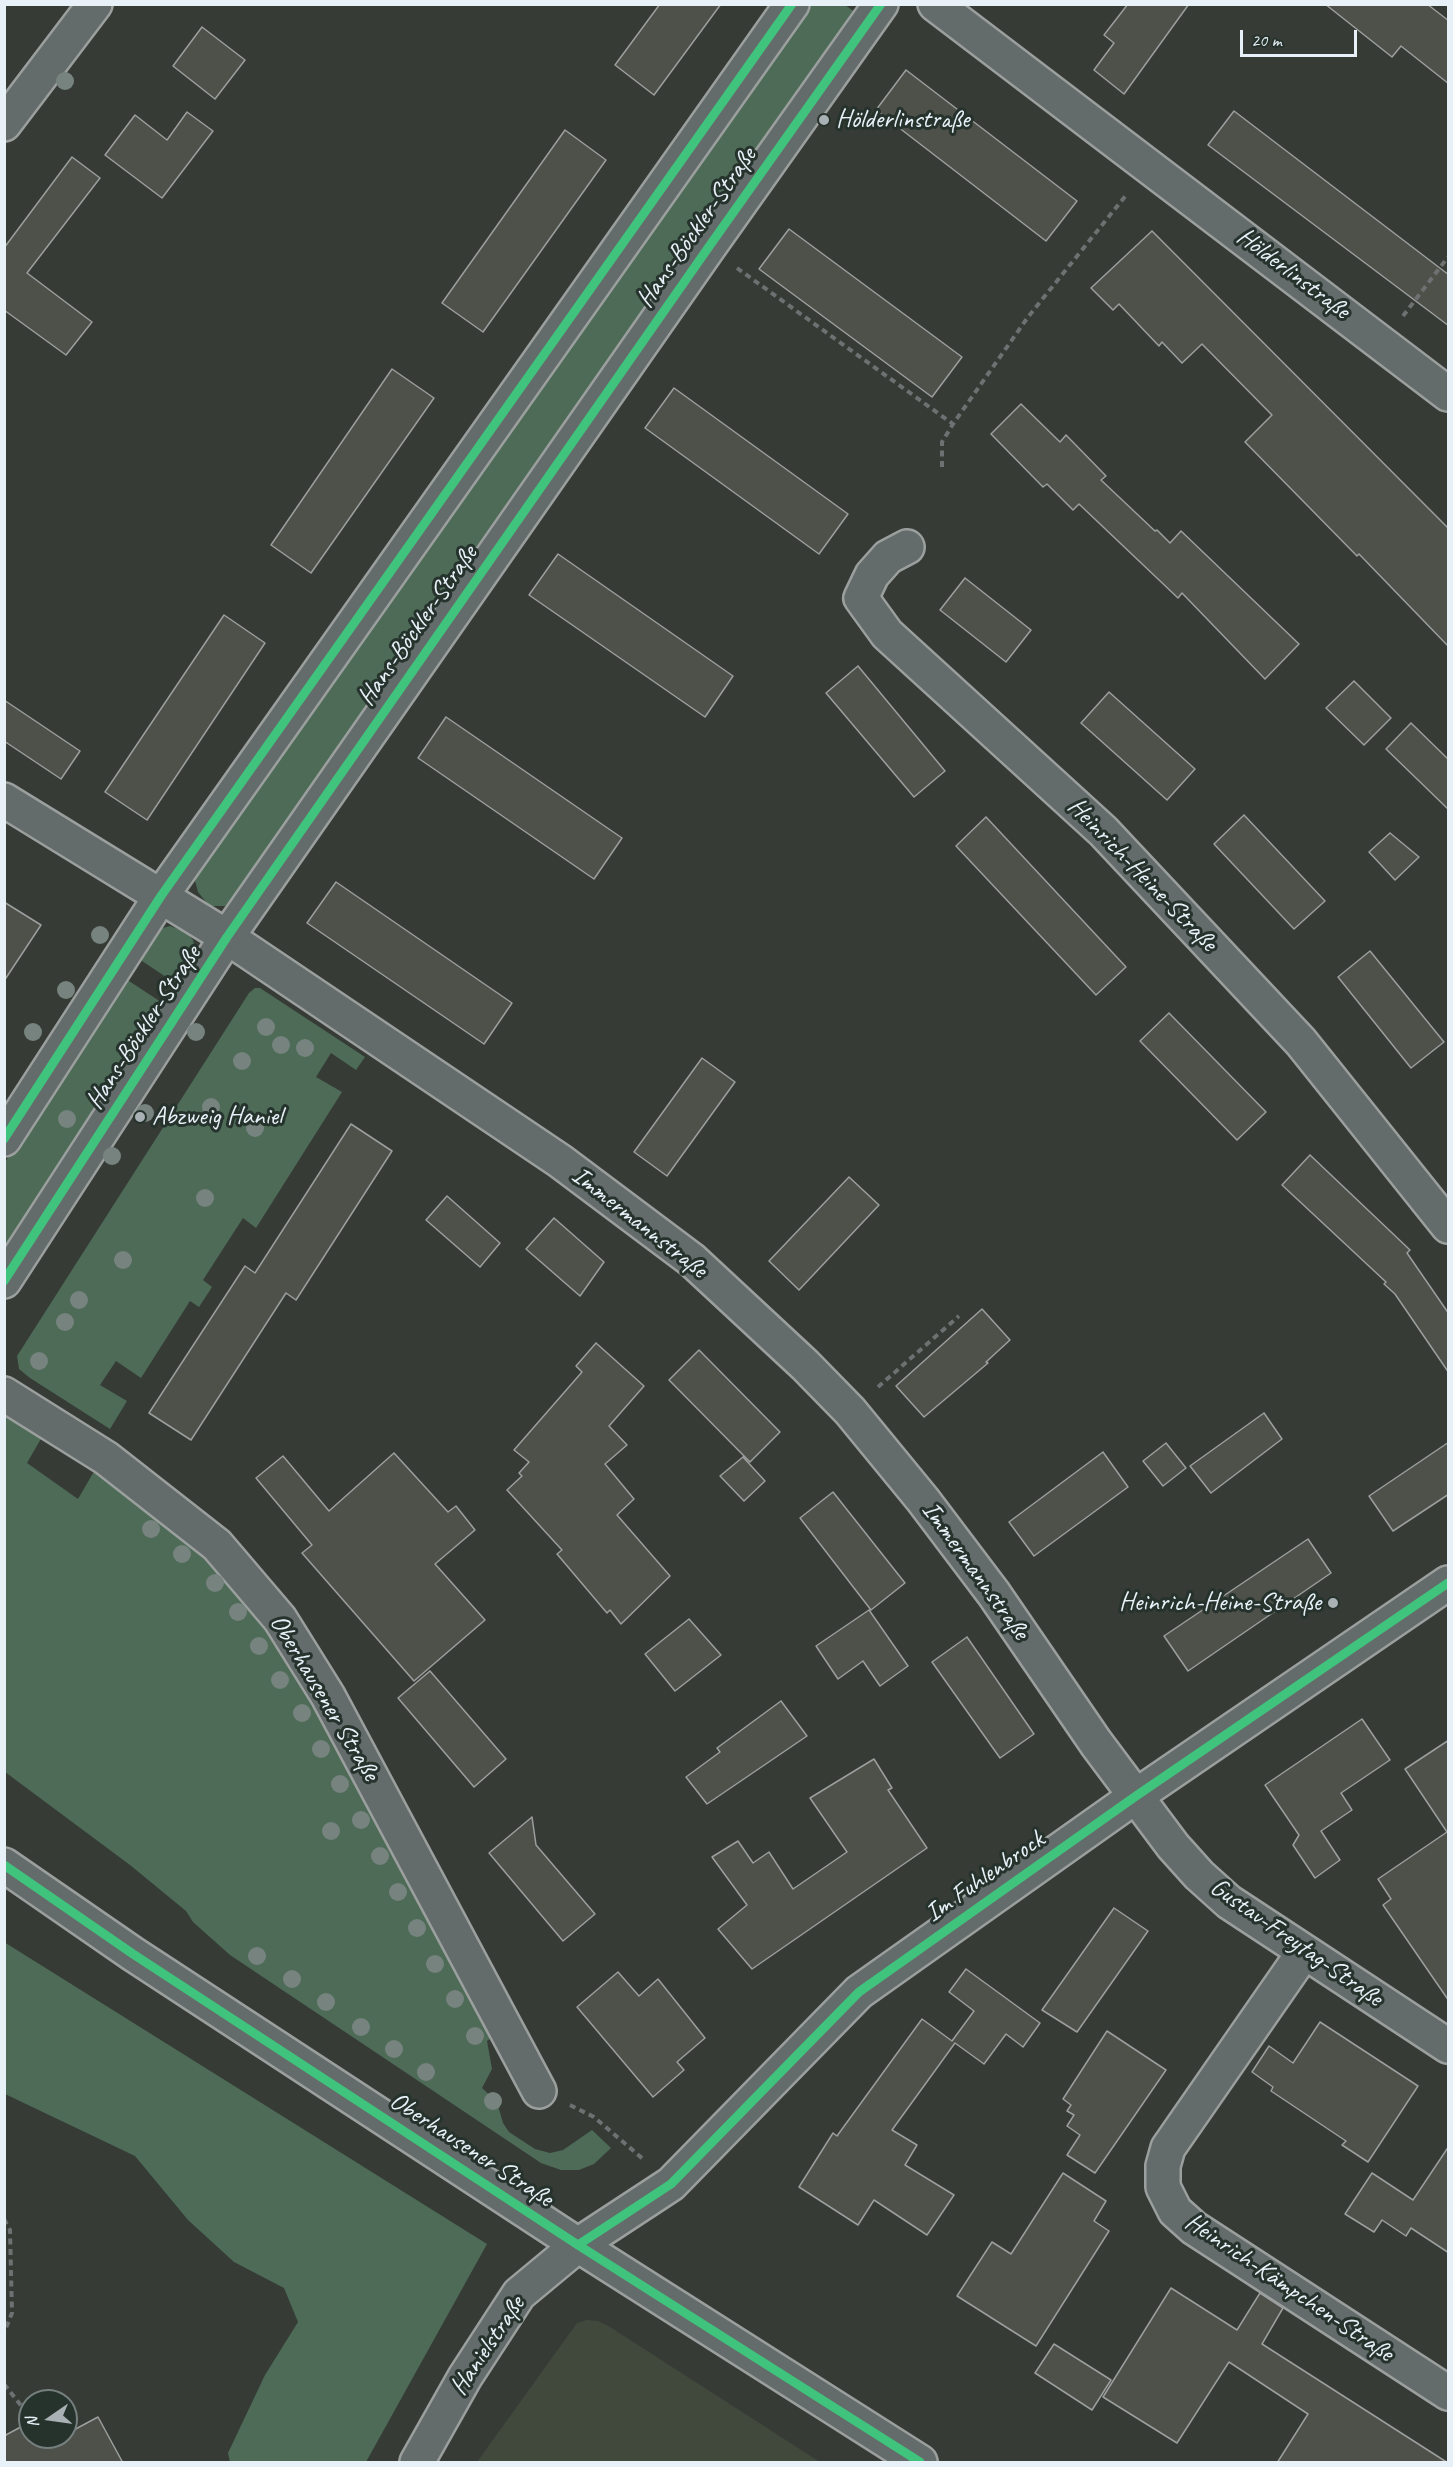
<!DOCTYPE html>
<html>
<head>
<meta charset="utf-8">
<style>
	body { margin:0 }
	#map { position:relative; width:1453px; height:2467px; overflow:hidden; background:#363b36; font-family:Caveat,sans-serif }
	canvas { display:block }
	.frame { position:absolute; inset:0; border:6px solid #e8f1f8; pointer-events:none }
	.north { position:absolute; left:18px; top:2389px; width:60px; height:60px; box-sizing:border-box; background:#26332d; border:2px solid #747f7e; border-radius:50%; rotate:257deg; font-size:16px; font-weight:700; line-height:24px; text-align:center; color:#e8f1f8 }
	.north::after { content:''; display:block; margin:auto; width:21px; height:27px; background:#aab1b4; clip-path:polygon(50% 0,100% 100%,50% 72%,0 100%) }
	.scale { position:absolute; left:1240px; top:30px; width:117px; height:27px; box-sizing:border-box; border:3px solid #e8f1f8; border-top:0; padding-left:8px; font-size:18px; line-height:21px; white-space:nowrap; color:#e8f1f8; -webkit-text-stroke:4px #26332d; paint-order:stroke }
</style>
</head>
<body>
<div id="map">
<canvas width="1453" height="2467"></canvas>
<div class="frame"></div>
<div class="north">N</div>
<div class="scale">20 m</div>
</div>
<script>
const c = document.querySelector('canvas').getContext('2d');
c.lineJoin = 'round';
function fill(path, color) {
  c.fillStyle = color;
  c.fill(path, 'evenodd');
}
function poly(rows) {
  const path = new Path2D();
  for (const r of rows) {
    path.moveTo(r[0], r[1]);
    for (let i = 2; i < r.length; i += 2) path.lineTo(r[i], r[i + 1]);
  }
  return path;
}
function trace(path, color, width, dash) {
  c.strokeStyle = color;
  c.lineWidth = width;
  c.lineCap = dash ? 'butt' : 'round';
  c.setLineDash(dash || []);
  c.stroke(path);
}
function label(font, color, halo, rows, align = 'center') {
  c.font = font + ' Caveat,sans-serif';
  c.lineWidth = 6;
  c.setLineDash([]);
  c.textBaseline = 'middle';
  c.strokeStyle = halo;
  c.fillStyle = color;
  for (const [text, x, y, turn = 0] of rows) {
    c.save();
    c.translate(x, y);
    c.rotate((+turn || 0) * Math.PI / 180);
    c.textAlign = isNaN(turn) ? turn : align;
    if (halo) c.strokeText(text, 0, 0);
    c.fillText(text, 0, 0);
    c.restore();
  }
}
const built = poly([
	[587,2320,598,2321,610,2327,820,2462,477,2462,577,2323]
]);
const green = poly([
	[807,5,845,5,859,15,681,256,462,567,235,897,225,906,212,906,206,902,198,892,194,877],
	[170,926,186,932,193,940,196,953,178,985,136,957,155,930],
	[123,977,164,1004,5,1254,5,1162],
	[255,988,260,988,365,1057,356,1070,331,1053,316,1077,342,1092,256,1228,243,1218,203,1280,212,1287,199,1307,190,1301,141,1378,116,1361,100,1385,127,1401,110,1429,30,1378,19,1369,17,1356,249,993],
	[5,1416,42,1437,27,1463,78,1499,96,1468,192,1544,253,1609,314,1701,495,2035,487,2041,492,2069,482,2088,497,2102,503,2123,509,2132,535,2149,550,2153,563,2150,592,2130,611,2148,594,2164,579,2170,561,2170,541,2163,230,1955,193,1922,186,1911,130,1865,5,1772],
	[4,1942,487,2244,366,2462,230,2462,228,2453,265,2375,298,2322,284,2288,234,2262,188,2220,135,2156,5,2094]
]);
const building = poly([
	[660,4,721,4,654,95,615,65,660,4],
	[1128,4,1189,4,1124,94,1094,70,1114,43,1104,35,1128,4],
	[1325,4,1427,4,1449,21,1449,84,1401,46,1392,57,1325,4],
	[202,27,245,60,215,99,173,66,202,27],
	[906,70,1077,201,1046,241,876,110,906,70],
	[1234,111,1449,275,1449,326,1208,145,1234,111],
	[187,112,213,131,162,198,105,155,135,115,167,140,187,112],
	[565,130,606,160,483,332,442,303,565,130],
	[72,157,100,178,27,273,92,322,66,355,4,310,4,248,72,157],
	[789,229,962,357,932,397,759,269,789,229],
	[1152,231,1449,529,1449,647,1359,554,1357,556,1245,442,1272,415,1202,344,1182,363,1162,342,1159,346,1119,304,1113,310,1091,288,1152,231],
	[392,369,434,398,311,573,271,545,392,369],
	[674,388,848,514,819,554,645,428,674,388],
	[1021,404,1060,442,1066,435,1106,476,1101,480,1155,531,1157,530,1170,543,1181,531,1299,644,1265,679,1182,593,1178,598,1079,504,1073,510,1047,484,1043,487,991,434,1021,404],
	[558,554,733,676,705,717,529,595,558,554],
	[965,578,1031,630,1006,662,940,610,965,578],
	[224,615,265,643,147,820,105,792,224,615],
	[858,666,945,771,914,797,826,693,858,666],
	[1354,681,1391,718,1364,745,1326,708,1354,681],
	[1109,692,1195,769,1167,800,1081,723,1109,692],
	[4,700,80,751,61,779,4,741,4,700],
	[446,717,622,838,594,879,418,758,446,717],
	[1411,723,1449,760,1449,810,1386,749,1411,723],
	[1244,815,1325,901,1294,929,1214,844,1244,815],
	[986,817,1126,967,1096,995,956,846,986,817],
	[1390,833,1419,857,1395,880,1369,852,1390,833],
	[336,882,512,1003,484,1044,307,923,336,882],
	[4,902,41,925,4,981,4,902],
	[1370,951,1444,1042,1411,1068,1338,977,1370,951],
	[1169,1013,1266,1112,1237,1140,1140,1041,1169,1013],
	[702,1058,735,1082,667,1176,634,1152,702,1058],
	[351,1124,392,1151,296,1300,286,1293,191,1440,149,1413,245,1266,255,1273,351,1124],
	[1310,1155,1410,1250,1407,1253,1449,1314,1449,1373,1395,1294,1384,1284,1386,1282,1282,1185,1310,1155],
	[849,1177,879,1205,799,1290,769,1261,849,1177],
	[447,1196,500,1243,480,1267,426,1220,447,1196],
	[554,1218,604,1262,580,1296,526,1249,554,1218],
	[982,1309,1010,1340,986,1362,988,1363,924,1417,896,1386,982,1309],
	[596,1343,644,1386,609,1426,627,1445,605,1464,634,1499,617,1515,670,1576,621,1624,610,1610,607,1613,557,1554,562,1550,507,1490,522,1476,519,1473,529,1462,514,1450,582,1372,576,1366,596,1343],
	[699,1350,780,1432,750,1462,669,1380,699,1350],
	[1264,1413,1282,1439,1211,1493,1190,1466,1264,1413],
	[1449,1442,1449,1494,1393,1531,1369,1496,1449,1442],
	[1166,1443,1186,1468,1163,1486,1143,1461,1166,1443],
	[1103,1452,1128,1487,1034,1556,1009,1522,1103,1452],
	[394,1453,448,1512,456,1506,475,1530,435,1564,485,1620,414,1681,302,1553,312,1545,256,1478,283,1456,329,1511,394,1453],
	[743,1457,765,1481,744,1501,720,1476,743,1457],
	[833,1492,905,1583,871,1610,800,1518,833,1492],
	[1308,1539,1331,1573,1188,1671,1164,1636,1308,1539],
	[869,1610,908,1666,880,1686,863,1661,838,1679,816,1646,869,1610],
	[689,1619,721,1655,675,1691,645,1654,689,1619],
	[967,1637,1034,1734,1000,1758,932,1662,967,1637],
	[430,1671,506,1759,474,1787,398,1698,430,1671],
	[781,1701,807,1736,707,1804,686,1777,720,1752,717,1748,781,1701],
	[1362,1719,1390,1760,1341,1793,1352,1810,1321,1831,1340,1860,1315,1878,1293,1845,1299,1835,1265,1785,1362,1719],
	[1449,1740,1449,2001,1383,1905,1391,1899,1378,1879,1447,1832,1405,1769,1449,1740],
	[874,1759,892,1788,888,1790,927,1848,752,1969,718,1929,747,1905,712,1857,738,1841,753,1863,769,1852,793,1889,847,1852,810,1798,874,1759],
	[532,1817,536,1845,595,1914,563,1941,489,1853,532,1817],
	[1114,1908,1148,1931,1077,2032,1042,2010,1114,1908],
	[966,1969,1040,2023,1023,2047,1006,2034,984,2064,955,2043,892,2130,917,2145,905,2165,954,2195,927,2235,874,2200,858,2225,799,2187,833,2133,837,2136,922,2019,952,2041,974,2011,949,1992,966,1969],
	[618,1972,639,1996,658,1979,705,2038,677,2062,684,2070,653,2097,577,2007,618,1972],
	[1320,2022,1418,2086,1368,2162,1342,2145,1346,2141,1271,2091,1273,2087,1252,2072,1269,2046,1293,2063,1320,2022],
	[1107,2031,1166,2070,1095,2173,1067,2155,1080,2135,1067,2126,1074,2115,1067,2111,1071,2105,1063,2099,1107,2031],
	[1449,2146,1449,2253,1411,2228,1406,2236,1382,2220,1374,2232,1345,2214,1372,2173,1413,2200,1449,2146],
	[1063,2173,1106,2201,1094,2221,1109,2231,1036,2346,957,2296,992,2242,1011,2254,1063,2173],
	[1171,2288,1237,2330,1260,2293,1283,2308,1262,2344,1448,2463,1277,2463,1308,2414,1229,2362,1177,2443,1103,2397,1171,2288],
	[1054,2344,1111,2380,1092,2410,1035,2373,1054,2344],
	[98,2417,123,2463,4,2463,4,2436,30,2422,30,2437,66,2437,66,2425,70,2432,98,2417]
]);
const path = poly([
	[737,268,953,424],
	[1403,316,1448,257],
	[942,467,942,442,953,424,1028,317,1127,194],
	[878,1387,959,1316],
	[570,2105,594,2117,643,2159],
	[4,2219,10,2230,12,2313,4,2333],
	[4,2384,27,2413]
]);
const minor = poly([
	[935,4,1448,394],
	[4,124,95,4],
	[907,547,888,557,872,575,861,598,887,634,1103,831,1301,1042,1448,1226],
	[4,800,227,937,560,1161,692,1260,805,1365,850,1411,923,1500,994,1594,1096,1743,1173,1846,1199,1875,1229,1902,1448,2046],
	[4,1394,106,1458,217,1545,280,1619,328,1696,539,2091],
	[1304,1952,1168,2148,1163,2166,1163,2187,1175,2211,1194,2228,1448,2393],
	[417,2462,465,2377,519,2294,578,2245]
]);
const tertiary = poly([
	[578,2245,671,2184,859,1992,1136,1796,1448,1583]
]);
const secondary = poly([
	[4,1139,161,896,792,4],
	[4,1281,227,937,708,248,881,4],
	[4,1865,133,1954,578,2245,920,2462]
]);
const cycleway = poly([
	[4,1139,161,896,792,4],
	[4,1281,227,937,708,248,881,4],
	[4,1865,133,1954,578,2245,920,2462],
	[578,2245,671,2184,859,1992,1136,1796,1448,1583]
]);
const trees = [
	[65,81],
	[100,935],
	[66,990],
	[266,1027],
	[33,1032],
	[196,1032],
	[281,1045],
	[305,1048],
	[242,1061],
	[211,1107],
	[145,1113],
	[67,1119],
	[255,1128],
	[112,1156],
	[205,1198],
	[123,1260],
	[79,1300],
	[65,1322],
	[39,1361],
	[151,1529],
	[182,1554],
	[215,1583],
	[238,1612],
	[259,1646],
	[280,1680],
	[302,1713],
	[321,1749],
	[340,1784],
	[361,1820],
	[331,1831],
	[380,1856],
	[398,1892],
	[417,1928],
	[257,1956],
	[435,1964],
	[292,1979],
	[455,1999],
	[326,2002],
	[361,2027],
	[475,2036],
	[394,2049],
	[426,2072],
	[493,2101]
];
const markers = [
	[824,120,6,"#aab1b4"],
	[140,1117,6,"#aab1b4"],
	[1333,1603,6,"#aab1b4"]
];
const poiNames = [
	["Hölderlinstraße",836,120],
	["Abzweig Haniel",152,1117],
	["Heinrich-Heine-Straße",1321,1603,"right"]
];
const streetNames = [
	["Hans-Böckler-Straße",697,228,-55],
	["Hölderlinstraße",1293,274,37],
	["Hans-Böckler-Straße",418,626,-55],
	["Heinrich-Heine-Straße",1142,875,46],
	["Hans-Böckler-Straße",144,1028,-57],
	["Immermannstraße",639,1223,38],
	["Immermannstraße",975,1571,54],
	["Oberhausener Straße",324,1698,59],
	["Im Fuhlenbrock",985,1877,-35],
	["Gustav-Freytag-Straße",1296,1943,35],
	["Oberhausener Straße",471,2150,33],
	["Heinrich-Kämpchen-Straße",1289,2288,34],
	["Hanielstraße",488,2346,-56]
];
fill(built, '#41493d');
fill(green, '#4d6b57');
fill(building, '#4e504a');
trace(building, '#9b9f9e', 1.5);
trace(minor, '#9b9f9e', 38);
trace(tertiary, '#9b9f9e', 38);
trace(secondary, '#9b9f9e', 38);
trace(path, '#6e7171', 4, [6, 4.5]);
trace(minor, '#646b6b', 33);
trace(tertiary, '#646b6b', 33);
trace(secondary, '#646b6b', 33);
trace(cycleway, '#40c37c', 9);
c.fillStyle = '#77837f';
for (const [x, y] of trees) {
  c.beginPath();
  c.arc(x, y, 9, 0, 2 * Math.PI);
  c.fill();
}
for (const [x, y, r, color] of markers) {
  const dot = new Path2D();
  dot.arc(x, y, r, 0, 2 * Math.PI);
  c.fillStyle = color;
  c.fill(dot);
  trace(dot, '#26332d', 2);
}
label('26px', '#e8f1f8', '#26332d', poiNames, 'left');
label('26px', '#e8f1f8', '#26332d', streetNames);
</script>
</body>
</html>
